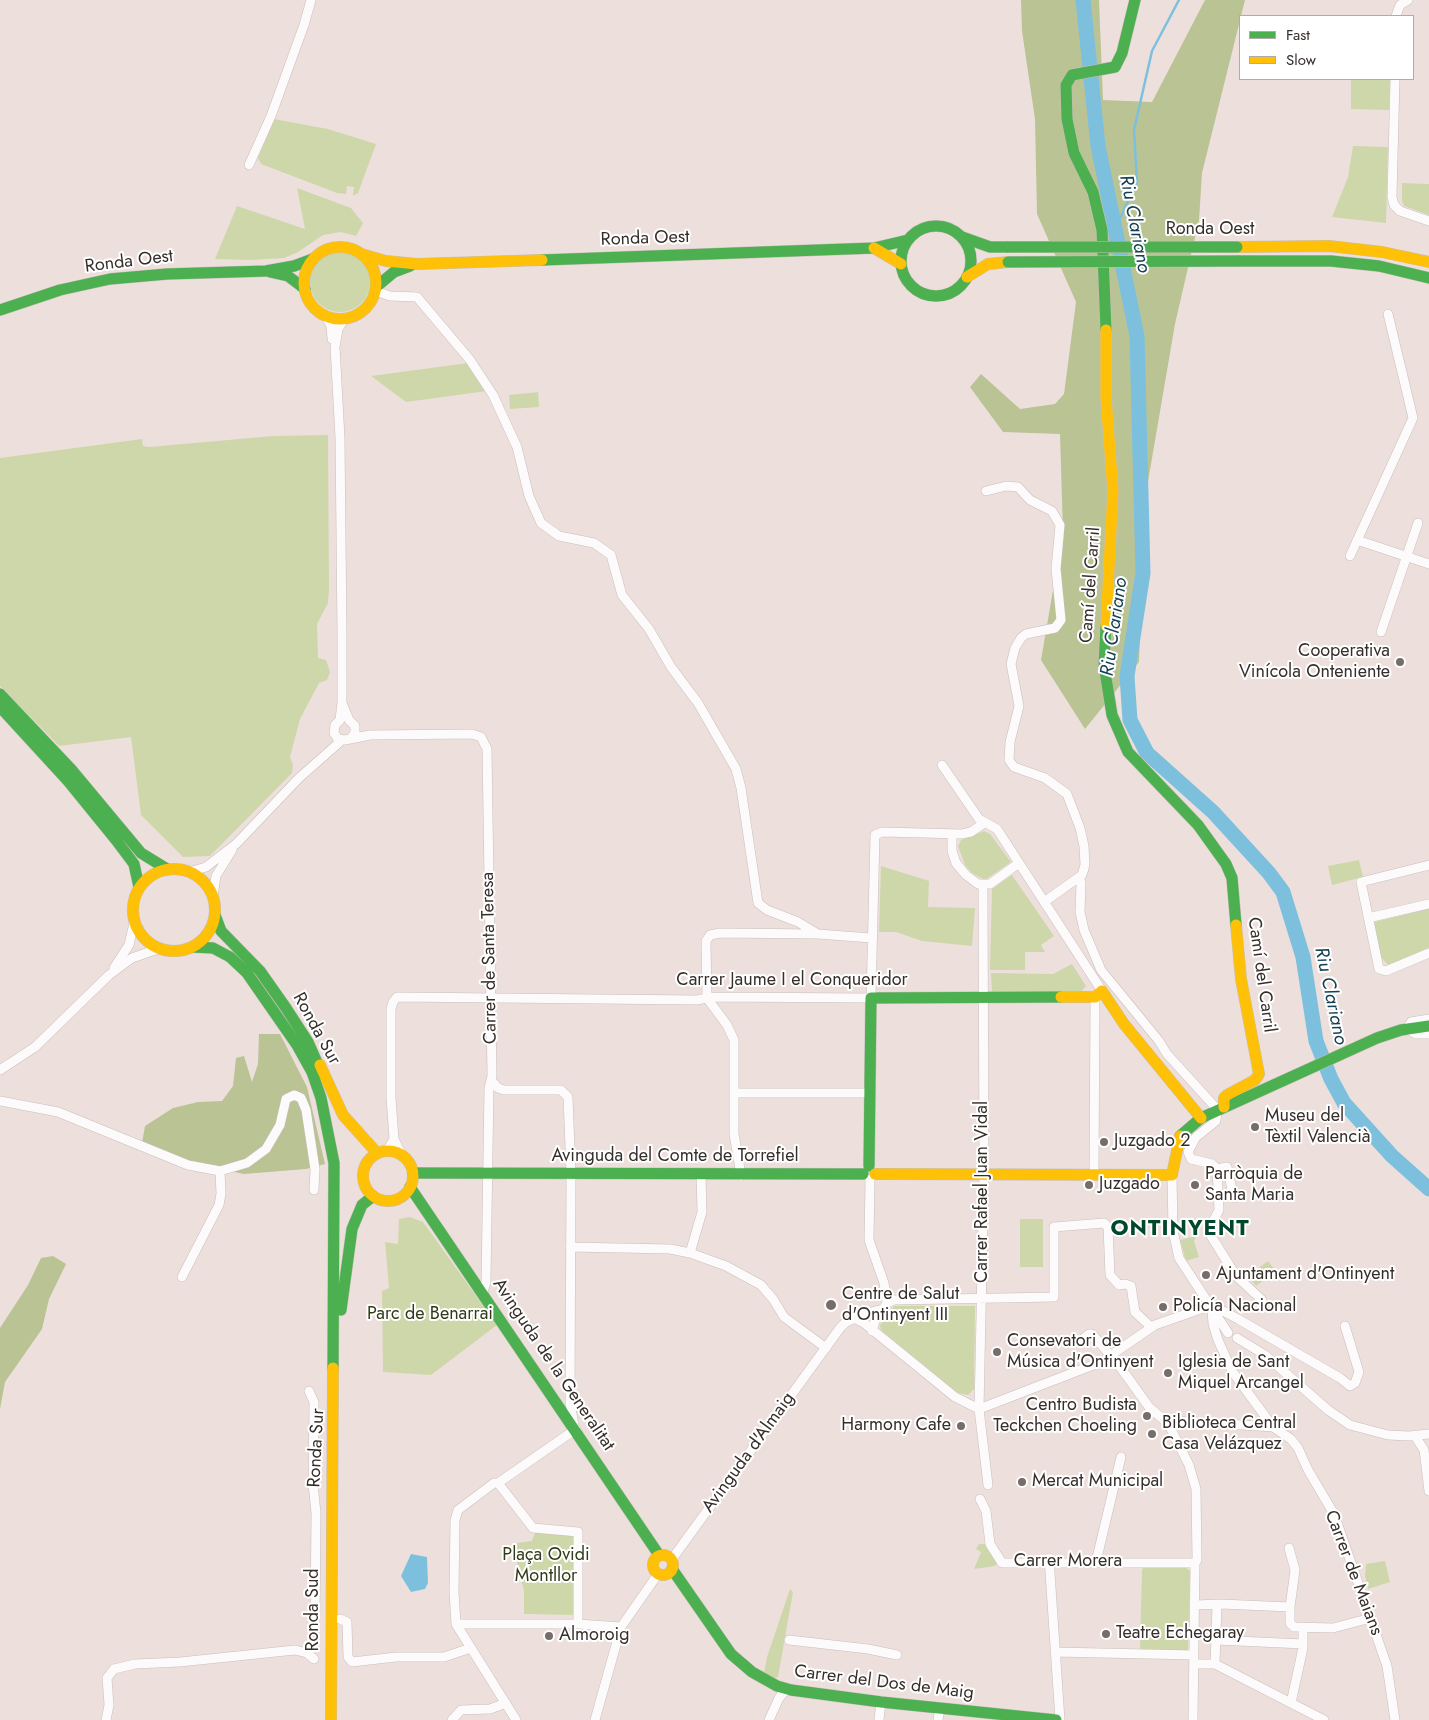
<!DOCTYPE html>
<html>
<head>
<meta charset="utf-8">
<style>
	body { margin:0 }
	#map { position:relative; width:1429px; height:1720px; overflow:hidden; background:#ede0dc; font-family:Jost,sans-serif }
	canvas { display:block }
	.legend { position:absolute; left:1239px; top:15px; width:175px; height:65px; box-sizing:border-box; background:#fff; border:1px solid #afabaa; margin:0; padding:6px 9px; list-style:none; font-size:15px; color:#362e2b }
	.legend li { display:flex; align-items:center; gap:10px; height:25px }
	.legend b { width:25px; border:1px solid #afabaa }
</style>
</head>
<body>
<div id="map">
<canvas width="1429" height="1720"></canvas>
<ul class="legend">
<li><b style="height:6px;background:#4caf50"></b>Fast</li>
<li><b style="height:6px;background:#ffc107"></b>Slow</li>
</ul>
</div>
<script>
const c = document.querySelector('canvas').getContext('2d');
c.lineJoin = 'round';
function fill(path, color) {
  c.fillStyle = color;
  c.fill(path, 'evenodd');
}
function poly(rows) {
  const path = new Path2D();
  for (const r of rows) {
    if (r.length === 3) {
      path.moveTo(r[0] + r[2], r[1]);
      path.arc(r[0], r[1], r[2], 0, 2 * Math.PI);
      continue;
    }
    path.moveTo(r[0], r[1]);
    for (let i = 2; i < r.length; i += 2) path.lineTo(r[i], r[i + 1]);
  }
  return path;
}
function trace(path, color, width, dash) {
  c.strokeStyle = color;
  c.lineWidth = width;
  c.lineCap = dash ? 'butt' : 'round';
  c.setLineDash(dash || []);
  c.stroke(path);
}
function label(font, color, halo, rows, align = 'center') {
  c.font = font + ' Jost,sans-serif';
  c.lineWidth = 4;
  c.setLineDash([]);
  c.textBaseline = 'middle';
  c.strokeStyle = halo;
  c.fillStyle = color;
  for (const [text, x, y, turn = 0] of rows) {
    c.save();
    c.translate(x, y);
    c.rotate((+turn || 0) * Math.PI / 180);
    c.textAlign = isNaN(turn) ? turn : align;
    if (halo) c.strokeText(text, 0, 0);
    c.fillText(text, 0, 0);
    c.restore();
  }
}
const green = poly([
	[1351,79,1390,79,1389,110,1351,109],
	[274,119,328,129,376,144,358,193,353,196,354,187,347,186,346,194,337,193,261,164,258,158],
	[1353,146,1388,147,1386,223,1332,217,1348,177],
	[1402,183,1429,184,1429,215,1404,206,1402,201],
	[297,188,351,208,363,223,356,236,341,232,323,235,298,252,284,258,250,260,215,259,237,206,305,229],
	[340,282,30],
	[468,363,487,391,406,402,371,376],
	[538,392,539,407,510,409,509,395],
	[328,435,329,590,328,603,317,624,318,658,326,660,330,672,327,680,319,683,300,719,290,757,293,765,292,773,210,856,183,857,141,815,131,737,59,746,0,686,0,458,142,439,143,446,149,447,273,436],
	[984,831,990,834,1011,862,985,880,972,873,965,865,958,846,961,840],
	[1359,860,1363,877,1332,885,1328,866],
	[881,866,929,881,928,907,975,908,972,946,922,941,896,932,879,932],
	[1012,875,1054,936,1041,945,1045,952,1025,952,1025,970,990,970,992,889],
	[1429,909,1429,948,1388,965,1380,956,1374,922],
	[1072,964,1086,986,1080,993,993,992,992,991,991,973,1053,974],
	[410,1217,423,1222,497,1325,431,1375,383,1372,382,1291,389,1288,385,1242,398,1244,399,1219],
	[1020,1219,1043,1219,1043,1267,1020,1267],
	[1196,1236,1194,1241,1199,1257,1186,1261,1180,1240],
	[1268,1261,1276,1271,1256,1286,1248,1276],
	[894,1306,975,1306,974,1389,968,1395,958,1393,881,1330,880,1325],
	[535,1533,568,1533,576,1538,574,1615,524,1614,524,1590,517,1568,517,1543,532,1541],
	[979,1544,987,1544,998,1561,995,1566,974,1569,981,1552,976,1549],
	[1385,1561,1390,1582,1368,1589,1365,1576,1366,1564],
	[1144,1567,1185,1567,1190,1571,1188,1651,1142,1650,1140,1648,1142,1570],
	[790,1589,793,1592,778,1677,774,1678,764,1673,767,1657]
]);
const forest = poly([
	[1021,0,1099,0,1103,100,1152,102,1205,0,1245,0,1202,173,1199,220,1175,324,1145,499,1139,662,1085,729,1041,660,1063,532,1060,434,1003,432,970,387,981,374,1020,409,1055,404,1064,394,1076,302,1037,214,1035,119,1022,31],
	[259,1034,280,1034,307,1087,325,1164,306,1169,244,1174,196,1164,142,1143,145,1126,173,1108,198,1102,222,1101,233,1086,236,1058,244,1056,252,1082,258,1064],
	[53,1256,66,1264,49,1299,42,1329,5,1382,0,1409,0,1328,28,1285,41,1258]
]);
const water = poly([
	[411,1554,427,1557,428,1583,425,1589,411,1592,401,1576]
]);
const stream = poly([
	[1115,229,1137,182,1134,130,1152,51,1179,0]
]);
const river = poly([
	[1083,0,1098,146,1137,336,1143,573,1127,676,1130,720,1147,753,1213,812,1269,873,1283,892,1303,957,1316,1041,1331,1079,1344,1103,1392,1156,1429,1189]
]);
const street = poly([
	[1396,16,1400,5,1408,0],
	[1395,79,1392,197,1394,205,1400,211,1429,221],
	[249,165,271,116,304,25,311,0],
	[375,291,390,296,417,297,470,360,493,395,517,447,529,496,541,523,559,536,594,543,611,555,622,595,649,629,671,667,698,703,736,769,741,788,758,903,767,910,798,922,818,934],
	[325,315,331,326,332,339],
	[345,318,338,329,335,347,340,438,342,635,342,702,340,720,335,725,334,733,338,739,345,740,370,735,472,734,481,737,487,749,492,1076,489,1088,486,1282,483,1292],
	[986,491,1006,486,1018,487,1030,500,1052,511,1060,525,1056,569,1061,620,1055,628,1026,634,1021,638,1015,648,1011,664,1019,706,1010,742,1009,760,1014,767,1045,778,1067,794,1080,828,1084,846,1085,865,1082,875,1044,902],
	[1357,540,1429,564],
	[1350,556,1413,418,1388,314],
	[1381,632,1418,523],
	[342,703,349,720,355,726,355,733,351,738],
	[942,765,979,819,997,829,1102,991],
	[952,834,952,851,956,863,966,875,978,884,990,884,1019,863],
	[1429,865,1361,882,1379,969,1386,971,1429,953],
	[189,872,206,867,236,844,299,778,342,740],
	[1079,877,1081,883,1080,912,1084,930,1101,970,1159,1041,1167,1054,1217,1109,1216,1121,1196,1137,1188,1152,1191,1159,1212,1164,1217,1169],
	[983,885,984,1175,979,1409,988,1485],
	[213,896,216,876,232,850],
	[1368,918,1429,904],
	[114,968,129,945,134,923],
	[1429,1019,1411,1022,1407,1029,1416,1034,1429,1034],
	[0,1070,35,1047,109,975,132,958,158,949],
	[491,1080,498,1088,504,1090,561,1090,568,1097,571,1174,570,1402,574,1426],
	[735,1093,870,1093],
	[0,1101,58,1112,188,1165,220,1171,247,1163,266,1149,280,1125,286,1099,294,1095,301,1098,306,1110,315,1169,314,1190],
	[394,1139,401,1154],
	[387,1151,394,1139,391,1098,391,1009,393,1002,397,997,697,1000,711,997,871,998,875,835,882,832,962,834,971,832,984,823],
	[741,1175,734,1134,734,1040,727,1025,707,998,706,941,710,935,720,933,818,934,871,938],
	[1094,1175,1095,997],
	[1172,1175,1173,1231,1179,1258,1228,1333],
	[870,1179,869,1240,884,1283,887,1303],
	[1234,1198,1227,1167,1217,1169,1219,1210,1208,1231,1236,1276,1262,1300],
	[570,1247,670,1249,690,1253,726,1266,761,1285,773,1299,784,1317,826,1348],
	[690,1253,702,1212,701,1175],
	[182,1277,219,1205,221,1194,220,1171],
	[1212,1311,1213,1324,1218,1340,1232,1371,1273,1427,1291,1439,1298,1448,1308,1470,1334,1514,1387,1666,1395,1720],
	[1212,1311,1223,1311,1238,1319,1340,1378,1350,1386,1355,1383,1359,1372,1345,1326],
	[854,1318,864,1323,955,1397,979,1409],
	[872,1331,875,1321,887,1303,894,1300,1054,1297,1054,1227,1104,1223,1108,1227,1110,1275,1119,1285,1125,1284,1131,1286,1135,1312,1151,1327],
	[1237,1338,1265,1355,1328,1410,1350,1425,1388,1435,1409,1436,1429,1434],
	[1080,1341,1089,1334,1092,1334,1118,1364,1149,1407,1164,1420,1273,1427],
	[309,1391,314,1402,313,1484,316,1513,315,1620],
	[979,1409,1101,1362,1155,1325,1209,1306],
	[1167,1421,1189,1465,1196,1489,1197,1560,1195,1563,1193,1720],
	[1415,1436,1424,1450,1429,1491],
	[498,1483,576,1429],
	[980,1499,986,1511,990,1544,1002,1563,1195,1563],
	[1289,1548,1295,1570,1290,1607],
	[1049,1558,1060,1720],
	[672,1559,840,1328,845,1323,863,1314,883,1309],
	[1096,1562,1121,1457],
	[1195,1605,1221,1604,1290,1607,1290,1623,1294,1627,1333,1628,1371,1618],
	[340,1619,347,1622,348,1657,352,1662,396,1657,444,1657,471,1648],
	[456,1624,578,1624,621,1627],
	[789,1640,868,1649,897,1655],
	[1216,1640,1303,1644],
	[1055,1652,1194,1655],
	[1194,1664,1215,1664,1324,1720],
	[1215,1664,1217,1605],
	[1291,1703,1303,1648,1303,1627],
	[106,1720,109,1705,107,1678,114,1669,135,1664,180,1662,295,1650,307,1653,314,1659],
	[452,1720,461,1710,490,1709,506,1703],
	[516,1720,456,1624,454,1592,455,1520,458,1510,494,1483,498,1483,533,1528,578,1532,578,1624],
	[595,1720,621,1627,658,1574],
	[769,1720,779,1698,784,1692,791,1690],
	[879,1720,881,1702],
	[938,1720,940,1708]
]);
const fast = poly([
	[936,261,35],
	[962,237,990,247,1008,247],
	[542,260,874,248,908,240],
	[1237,261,1331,261,1379,266,1429,278],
	[270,272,288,276,305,289],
	[376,287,394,272,410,266],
	[0,310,60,290,110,279,167,274,266,271,294,266,313,259],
	[1106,330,1102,230,1093,192,1074,153,1067,119,1066,85,1072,75,1115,67,1122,53,1135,0],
	[1106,625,1104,665,1112,715,1128,752,1198,825,1226,864,1232,878,1236,925],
	[0,694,71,769,141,853,167,869],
	[1,708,68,781,116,840,134,864,139,887],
	[215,915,221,931,260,971,286,1008,308,1042,322,1074],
	[193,947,213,948,230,957,247,973,297,1045,312,1072,321,1098,334,1163,333,1368],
	[1180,1136,1201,1118,1377,1038,1401,1030,1429,1026],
	[869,1166,871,998,1061,997],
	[413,1173,863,1174],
	[410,1187,659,1555],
	[341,1310,352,1229,362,1205,373,1196],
	[672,1569,731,1654,752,1672,777,1686,791,1690,881,1702,1056,1720]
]);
const slow = poly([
	[1237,247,1329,246,1382,252,1429,262],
	[340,283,36],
	[874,248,901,264],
	[361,254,386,261,417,264,542,260],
	[967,277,988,264,1008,262],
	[1106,330,1106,398,1113,491,1106,625],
	[174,910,41],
	[1061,997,1095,997,1102,991,1124,1024,1201,1118],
	[320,1065,343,1115,377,1153],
	[1224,1107,1224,1098,1227,1095,1255,1080,1259,1074,1241,979,1236,925],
	[388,1176,25],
	[875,1174,1172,1175,1180,1136],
	[663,1565,10],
	[331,1720,333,1368]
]);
const fastBridge = poly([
	[1008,247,1237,247],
	[1008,262,1237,261]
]);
const markers = [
	[1400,662,5,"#766c69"],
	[1255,1127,5,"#766c69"],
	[1104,1142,5,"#766c69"],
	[1089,1185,5,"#766c69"],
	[1195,1185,5,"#766c69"],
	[1206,1275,5,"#766c69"],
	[831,1305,6,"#766c69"],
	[1163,1307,5,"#766c69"],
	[997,1352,5,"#766c69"],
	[1168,1373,5,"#766c69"],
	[1147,1416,5,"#766c69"],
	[961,1426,5,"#766c69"],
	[1152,1434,5,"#766c69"],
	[1022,1482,5,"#766c69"],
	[1106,1634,5,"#766c69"],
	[549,1636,5,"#766c69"]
];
const streetNames = [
	["Ronda Oest",1210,230],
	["Ronda Oest",645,239,-2],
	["Ronda Oest",129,262,-7],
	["Camí del Carril",1091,585,-86],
	["Carrer de Santa Teresa",490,958,-91],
	["Camí del Carril",1261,975,82],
	["Carrer Jaume I el Conqueridor",792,981],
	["Ronda Sur",316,1029,61],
	["Avinguda del Comte de Torrefiel",675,1157],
	["Carrer Rafael Juan Vidal",983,1192,-90],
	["Avinguda de la Generalitat",553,1365,56],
	["Ronda Sur",317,1448,-87],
	["Avinguda d'Almaig",749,1453,-54],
	["Carrer Morera",1068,1562],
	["Carrer de Maians",1353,1573,69],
	["Ronda Sud",314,1610,-90],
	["Carrer del Dos de Maig",884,1683,7]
];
const poiNames = [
	["Cooperativa",1390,652,"right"],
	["Vinícola Onteniente",1390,673,"right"],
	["Museu del",1265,1117],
	["Tèxtil Valencià",1265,1138],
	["Juzgado 2",1114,1142],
	["Parròquia de",1205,1175],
	["Santa Maria",1205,1196],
	["Juzgado",1099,1185],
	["Ajuntament d'Ontinyent",1216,1275],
	["Centre de Salut",842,1295],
	["d'Ontinyent III",842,1316],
	["Policía Nacional",1173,1307],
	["Consevatori de",1007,1342],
	["Música d'Ontinyent",1007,1363],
	["Iglesia de Sant",1178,1363],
	["Miquel Arcangel",1178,1384],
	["Centro Budista",1137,1406,"right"],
	["Teckchen Choeling",1137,1427,"right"],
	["Biblioteca Central",1162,1424],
	["Casa Velázquez",1162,1445],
	["Harmony Cafe",951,1426,"right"],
	["Mercat Municipal",1032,1482],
	["Teatre Echegaray",1116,1634],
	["Almoroig",559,1636]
];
const parkNames = [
	["Parc de Benarrai",430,1315],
	["Plaça Ovidi",546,1556],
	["Montllor",546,1577]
];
const waterNames = [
	["Riu Clariano",1134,224,79],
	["Riu Clariano",1115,627,-82],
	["Riu Clariano",1330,996,78]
];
const districtNames = [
	["ONTINYENT",1180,1230]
];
fill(green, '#ced7aa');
fill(forest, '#bac393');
fill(water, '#7dc0de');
trace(stream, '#7dc0de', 2.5);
trace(river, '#7dc0de', 15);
trace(street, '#c8beba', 10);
trace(fast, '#c8beba', 12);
trace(slow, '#c8beba', 12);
trace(street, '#fcfafa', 9);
trace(fast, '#4caf50', 11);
trace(slow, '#ffc107', 11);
trace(fastBridge, '#c8beba', 12, []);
trace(fastBridge, '#4caf50', 11);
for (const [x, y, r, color] of markers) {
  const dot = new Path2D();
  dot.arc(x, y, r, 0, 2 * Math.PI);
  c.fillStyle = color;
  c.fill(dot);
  trace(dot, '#fff', 2);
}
label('18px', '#362e2b', '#fff', streetNames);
label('18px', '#362e2b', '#fff', poiNames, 'left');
label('18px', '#303b18', '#fff', parkNames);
label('italic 19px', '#144053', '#fff', waterNames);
c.letterSpacing = '1px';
label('bold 22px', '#00482d', '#fff', districtNames);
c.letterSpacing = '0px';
</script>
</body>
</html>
